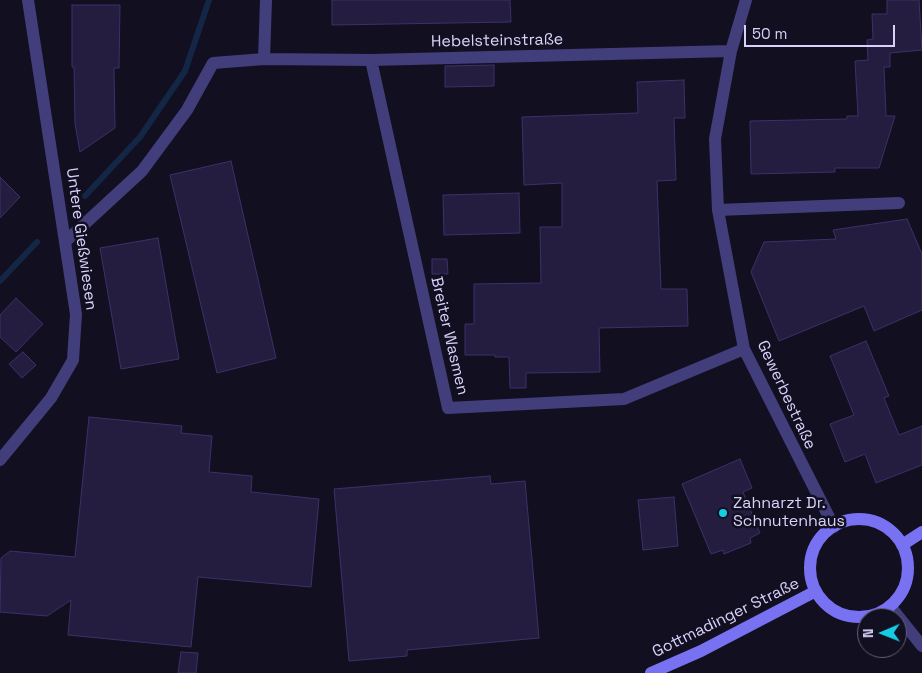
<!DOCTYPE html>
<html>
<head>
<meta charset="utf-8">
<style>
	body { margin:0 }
	#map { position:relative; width:922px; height:673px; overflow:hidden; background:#120f20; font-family:"Space Grotesk",sans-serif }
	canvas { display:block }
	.north { position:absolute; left:857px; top:608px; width:50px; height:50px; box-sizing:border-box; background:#120f20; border:1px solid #615d78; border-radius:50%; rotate:269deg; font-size:14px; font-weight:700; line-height:20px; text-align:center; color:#d8d2fb }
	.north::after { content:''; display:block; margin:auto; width:18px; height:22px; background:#15cce4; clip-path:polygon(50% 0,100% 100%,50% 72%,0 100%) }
	.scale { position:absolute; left:744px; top:25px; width:151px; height:22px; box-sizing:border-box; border:2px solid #d8d2fb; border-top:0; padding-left:6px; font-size:15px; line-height:18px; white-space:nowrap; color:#d8d2fb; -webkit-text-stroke:4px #120f20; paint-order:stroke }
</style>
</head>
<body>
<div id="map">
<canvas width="922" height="673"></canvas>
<div class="north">N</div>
<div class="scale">50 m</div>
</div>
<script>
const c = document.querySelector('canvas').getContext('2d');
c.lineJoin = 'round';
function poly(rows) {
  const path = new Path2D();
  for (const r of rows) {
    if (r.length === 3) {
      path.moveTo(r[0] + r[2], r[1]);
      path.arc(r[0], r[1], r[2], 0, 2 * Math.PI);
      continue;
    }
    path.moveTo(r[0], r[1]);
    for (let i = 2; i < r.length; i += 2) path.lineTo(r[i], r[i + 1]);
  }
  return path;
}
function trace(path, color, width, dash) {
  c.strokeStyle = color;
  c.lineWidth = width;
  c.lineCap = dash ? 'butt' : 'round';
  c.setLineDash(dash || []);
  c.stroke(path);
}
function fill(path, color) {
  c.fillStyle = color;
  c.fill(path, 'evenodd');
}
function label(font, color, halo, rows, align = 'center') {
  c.font = font + ' "Space Grotesk",sans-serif';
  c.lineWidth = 5;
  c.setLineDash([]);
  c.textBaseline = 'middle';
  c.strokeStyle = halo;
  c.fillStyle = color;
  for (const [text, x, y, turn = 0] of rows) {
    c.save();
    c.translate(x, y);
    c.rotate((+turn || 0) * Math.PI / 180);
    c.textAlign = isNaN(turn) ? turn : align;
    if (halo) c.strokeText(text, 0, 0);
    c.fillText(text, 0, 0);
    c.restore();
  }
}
const stream = poly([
	[85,196,140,137,185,71,209,0],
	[0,281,37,242]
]);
const building = poly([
	[332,0,510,0,511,22,332,25,332,0],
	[887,0,919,0,922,50,890,53,890,67,884,67,886,116,895,116,879,168,835,168,835,172,751,174,750,121,847,119,847,116,858,116,855,61,868,60,867,40,873,39,872,14,887,14,887,0],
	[72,5,120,5,119,68,114,68,115,128,80,152,75,124,74,67,72,67,72,5],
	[494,65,494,86,445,87,445,66,494,65],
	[684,80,685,118,674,118,676,180,657,181,661,289,687,289,688,326,599,328,600,372,526,373,526,388,510,388,509,357,495,357,495,355,465,355,465,324,474,324,474,284,541,283,540,227,562,227,562,183,524,185,522,117,638,113,637,82,684,80],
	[231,161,276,358,217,373,170,175,231,161],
	[0,177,20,197,0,218,0,177],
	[519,193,520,233,444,235,443,195,519,193],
	[907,219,922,254,922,310,874,331,864,306,779,341,751,272,764,242,836,239,833,230,907,219],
	[158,238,179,359,121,369,100,248,158,238],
	[432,259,447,259,448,274,432,274,432,259],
	[16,298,43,324,16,352,0,337,0,315,16,298],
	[866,341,889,396,884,398,899,435,922,426,922,465,876,483,865,454,845,462,830,424,854,415,830,356,866,341],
	[23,352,36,365,22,378,9,364,23,352],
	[89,417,182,426,181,433,212,436,209,472,252,476,251,492,319,499,311,587,198,577,191,647,68,635,71,600,47,616,0,612,1,558,10,551,75,557,89,417],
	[740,459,752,488,743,492,760,533,750,538,751,543,724,554,723,550,711,554,682,484,740,459],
	[490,476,491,484,525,481,539,638,407,650,407,656,349,661,334,489,490,476],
	[674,497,678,546,643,550,638,500,674,497],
	[181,652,198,653,196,673,178,673,181,652]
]);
const street = poly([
	[746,0,731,51,715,139,718,210,744,349,834,527],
	[264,59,266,0],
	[371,60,448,408,624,399,744,349],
	[718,210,899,203],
	[66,241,142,171,187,110,213,63,264,59,371,60,731,51],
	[0,460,51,398,73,360,76,314,28,0],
	[890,606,922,646]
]);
const secondary = poly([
	[859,568,49],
	[902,545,922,532],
	[651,673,701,651,816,591]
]);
const markers = [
	[723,513,5,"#15cce4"]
];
const streetNames = [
	["Hebelsteinstraße",497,41,-1],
	["Untere Gießwiesen",81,239,82],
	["Breiter Wasmen",449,336,77],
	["Gewerbestraße",786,395,65],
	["Gottmadinger Straße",726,618,-26]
];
const poiNames = [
	["Zahnarzt Dr.",733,504],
	["Schnutenhaus",733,522]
];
trace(stream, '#142645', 6);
fill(building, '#251d3f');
trace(building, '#3d3169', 1);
trace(street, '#423e7b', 12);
trace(secondary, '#7872f2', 12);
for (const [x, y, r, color] of markers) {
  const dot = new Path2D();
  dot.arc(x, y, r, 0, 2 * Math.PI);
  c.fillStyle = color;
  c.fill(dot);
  trace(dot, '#120f20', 2);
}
label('16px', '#d8d2fb', '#120f20', streetNames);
label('16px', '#d8d2fb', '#120f20', poiNames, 'left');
</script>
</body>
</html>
